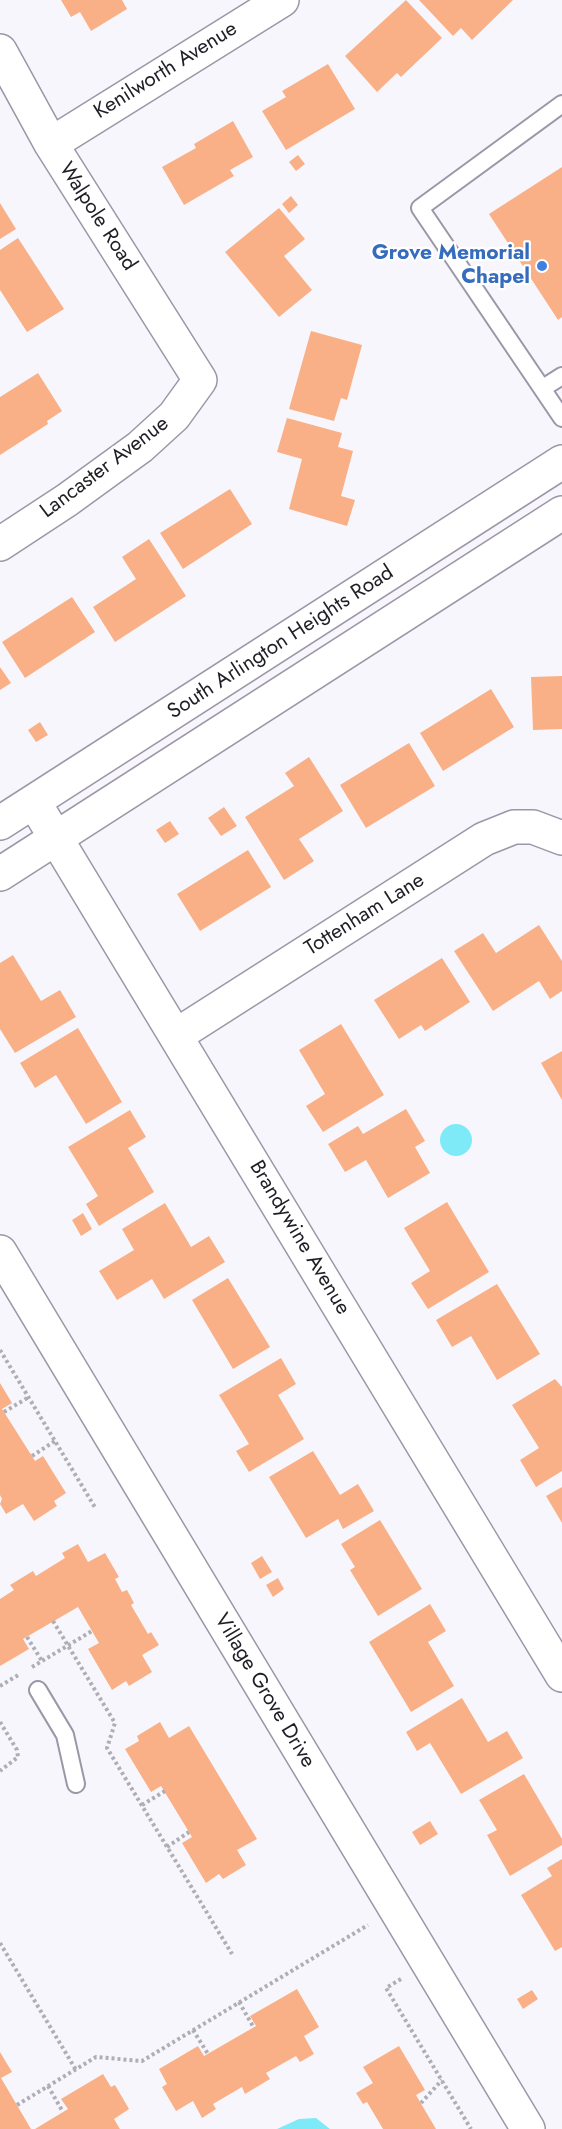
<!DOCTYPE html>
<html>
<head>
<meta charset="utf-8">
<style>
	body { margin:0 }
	canvas { display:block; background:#f8f6fd }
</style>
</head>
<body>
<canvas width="562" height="2129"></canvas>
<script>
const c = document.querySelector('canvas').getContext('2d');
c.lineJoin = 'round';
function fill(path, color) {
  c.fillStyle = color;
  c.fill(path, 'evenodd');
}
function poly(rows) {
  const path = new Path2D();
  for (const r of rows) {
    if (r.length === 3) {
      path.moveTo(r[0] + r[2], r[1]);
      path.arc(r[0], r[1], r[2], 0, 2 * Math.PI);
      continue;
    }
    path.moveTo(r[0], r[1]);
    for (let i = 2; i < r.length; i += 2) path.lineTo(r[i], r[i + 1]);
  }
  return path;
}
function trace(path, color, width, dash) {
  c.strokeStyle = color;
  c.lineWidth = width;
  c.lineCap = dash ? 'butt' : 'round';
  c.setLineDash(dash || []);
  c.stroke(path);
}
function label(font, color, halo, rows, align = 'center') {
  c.font = font + ' Jost,sans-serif';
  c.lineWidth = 4.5;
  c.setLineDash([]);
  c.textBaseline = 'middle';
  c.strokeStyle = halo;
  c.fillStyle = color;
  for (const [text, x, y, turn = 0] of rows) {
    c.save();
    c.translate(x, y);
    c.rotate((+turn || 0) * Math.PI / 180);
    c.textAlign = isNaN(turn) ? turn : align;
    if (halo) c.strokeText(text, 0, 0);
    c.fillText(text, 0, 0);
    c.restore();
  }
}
const water = poly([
	[456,1140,16],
	[316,2118,330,2129,277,2129,299,2119]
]);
const building = poly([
	[61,0,122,0,127,9,91,31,80,12,71,17],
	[406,0,442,38,401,77,397,73,377,92,345,56],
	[419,0,513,0,472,40,461,28,453,36],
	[328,64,355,109,286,150,262,111,286,97,282,91],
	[233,121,253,157,230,170,234,176,184,205,162,167,196,148,194,144],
	[298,155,305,164,296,171,289,162],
	[562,167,562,317,558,320,489,214],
	[291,196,298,205,289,213,282,204],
	[0,203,16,229,0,239],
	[279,208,305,239,284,256,312,290,279,317,225,252],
	[18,238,64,309,27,332,0,290,0,250],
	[311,331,362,345,347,400,341,398,334,421,289,409],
	[38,373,62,411,47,421,48,424,0,455,0,397],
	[287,418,342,433,338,447,353,451,341,496,355,500,347,526,289,509,302,459,277,452],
	[230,489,252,524,183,569,160,533],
	[149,539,186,596,115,642,93,607,136,579,122,557],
	[72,597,95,632,25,678,2,642],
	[0,667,11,683,0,690],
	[562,676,562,729,533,730,531,677],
	[491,689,514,727,443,771,420,733],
	[40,722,48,735,36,742,28,730],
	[409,743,435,786,366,828,340,785],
	[309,757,343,811,299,839,314,861,284,880,245,817,294,786,285,773],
	[224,807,237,826,221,836,208,818],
	[170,821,179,834,165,843,156,830],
	[248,850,271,887,200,931,177,894],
	[539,925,562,961,562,991,550,999,539,981,493,1011,454,951,483,933,496,953],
	[13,955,41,1001,60,990,76,1017,15,1053,0,1029,0,963],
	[442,958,470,1002,425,1031,421,1025,399,1039,374,1000],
	[341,1024,384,1095,323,1132,306,1106,325,1094,299,1050],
	[78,1028,122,1102,86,1124,56,1075,35,1088,20,1063],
	[562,1051,562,1100,541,1063],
	[406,1109,425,1141,415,1147,430,1173,388,1198,366,1160,345,1172,328,1144,358,1126,363,1134],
	[130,1110,146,1137,128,1148,154,1192,99,1226,86,1204,98,1196,68,1147],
	[447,1202,489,1272,428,1309,411,1283,430,1271,404,1228],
	[165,1203,191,1247,209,1236,225,1262,164,1299,152,1279,117,1300,99,1271,134,1250,122,1229],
	[83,1213,92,1229,81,1236,72,1220],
	[228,1278,270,1347,233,1369,192,1300],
	[497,1284,540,1354,497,1380,471,1336,452,1347,436,1320],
	[281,1358,296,1384,278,1395,304,1439,249,1472,236,1451,249,1444,219,1395],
	[555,1379,562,1387,562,1471,536,1487,520,1460,539,1448,512,1405],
	[0,1383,12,1403,2,1409,4,1412,35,1461,43,1456,66,1493,54,1501,57,1506,34,1521,23,1504,6,1514,0,1504,2,1499,0,1495],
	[313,1451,340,1495,358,1484,374,1511,343,1529,338,1519,306,1538,269,1477],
	[562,1487,562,1523,546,1496],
	[380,1520,422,1589,378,1616,350,1570,355,1567,341,1544],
	[78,1544,88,1562,105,1553,119,1577,115,1579,122,1592,127,1590,134,1603,131,1605,148,1634,151,1632,159,1645,142,1655,152,1672,129,1686,126,1681,112,1690,88,1649,99,1643,78,1607,23,1639,29,1649,0,1666,0,1599,14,1590,10,1585,33,1571,36,1576,65,1558,62,1553],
	[262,1556,272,1572,260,1579,251,1563],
	[278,1578,284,1589,273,1597,266,1585],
	[430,1604,446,1631,428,1642,454,1686,411,1712,369,1642],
	[462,1698,488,1742,507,1731,523,1758,461,1794,430,1743,417,1751,406,1732],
	[160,1722,169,1738,189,1726,257,1839,237,1850,246,1865,223,1879,219,1874,206,1883,182,1843,192,1837,161,1786,151,1792,125,1749,139,1741,137,1736],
	[524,1774,562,1839,562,1845,510,1876,487,1835,497,1830,479,1800],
	[430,1821,438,1834,420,1845,412,1832],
	[562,1859,562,1947,555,1951,521,1895,552,1876,547,1868],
	[297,1989,319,2027,304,2036,314,2054,300,2062,296,2056,266,2073,270,2079,245,2094,242,2087,213,2104,216,2109,202,2118,193,2101,176,2111,162,2087,167,2084,159,2069,198,2046,204,2056,256,2026,250,2016],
	[532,1990,538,1999,523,2009,517,1999],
	[399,2046,425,2090,416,2095,436,2129,383,2129,367,2102,363,2104,356,2093,373,2083,363,2067],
	[0,2052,12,2072,1,2078,31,2129,0,2129],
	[103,2074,111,2087,115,2085,129,2109,114,2119,120,2129,35,2129,68,2109,61,2099]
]);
const path = poly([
	[0,1350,96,1509],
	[4,1412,29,1397],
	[32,1456,55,1441],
	[53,1621,115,1723,107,1748,232,1954],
	[27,1637,42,1661],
	[32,1667,92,1631],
	[0,1686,20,1674],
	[0,1722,17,1750,18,1757,0,1771],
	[142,1805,165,1791],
	[167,1847,189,1832],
	[0,1943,76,2070],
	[401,1979,386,1988,471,2129],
	[239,2002,254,2028],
	[193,2030,208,2054],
	[48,2086,63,2112],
	[421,2103,442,2080],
	[17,2105,96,2057,142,2061,368,1925]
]);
const lane = poly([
	[562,104,420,208,562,418],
	[543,388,562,376],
	[38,1690,65,1735,76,1784]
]);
const street = poly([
	[0,51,51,144,200,380,174,416,140,447,67,500,0,544],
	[51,144,282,0],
	[34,802,562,1675],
	[177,1035,484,839,514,827,533,827,562,838],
	[0,1252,528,2129]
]);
const secondary = poly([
	[0,823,562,462],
	[0,874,562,513]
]);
const markers = [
	[542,266,6,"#3f7fe0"]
];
const streetNames = [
	["Kenilworth Avenue",166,71,-32],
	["Walpole Road",97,217,57],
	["Lancaster Avenue",105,468,-37],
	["South Arlington Heights Road",281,643,-33],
	["Tottenham Lane",365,915,-32],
	["Brandywine Avenue",299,1238,59],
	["Village Grove Drive",264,1691,59]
];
const shopNames = [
	["Grove Memorial",530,254],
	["Chapel",530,278]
];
fill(water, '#7eeaf8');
fill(building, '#f9b086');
trace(lane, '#9d96a7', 20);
trace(street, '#9d96a7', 36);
trace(secondary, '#9d96a7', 36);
trace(path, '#b0aeb5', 4, [3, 3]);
trace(lane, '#fff', 16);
trace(street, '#fff', 33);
trace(secondary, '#fff', 33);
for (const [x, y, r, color] of markers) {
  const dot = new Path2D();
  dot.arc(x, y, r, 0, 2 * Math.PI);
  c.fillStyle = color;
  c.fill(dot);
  trace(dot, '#fff', 2);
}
label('21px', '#201e24', '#fff', streetNames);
label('bold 21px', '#366cbe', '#fff', shopNames, 'right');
</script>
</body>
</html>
